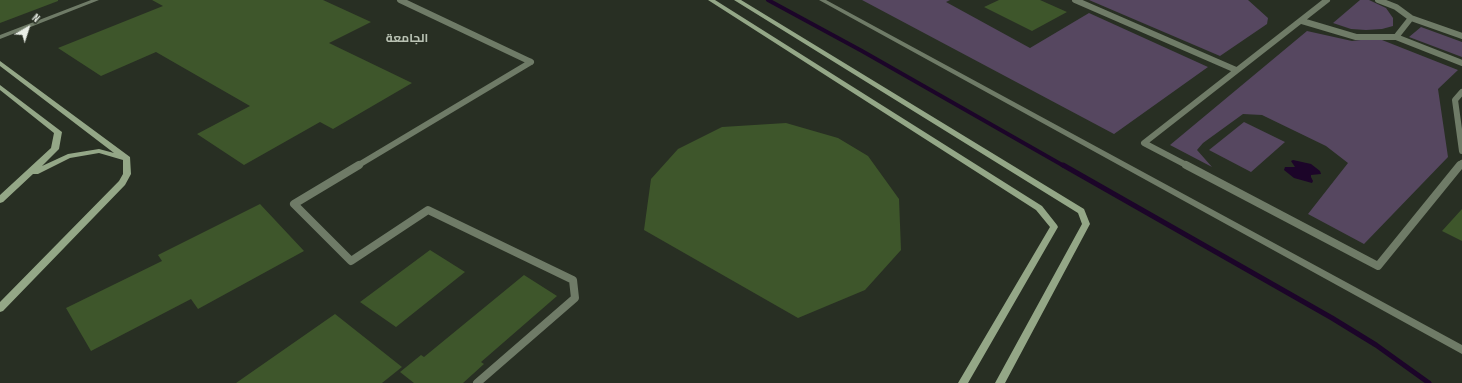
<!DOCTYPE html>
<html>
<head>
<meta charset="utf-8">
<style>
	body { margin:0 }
	#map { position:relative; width:1462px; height:383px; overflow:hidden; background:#282f23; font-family:"Sofia Sans Condensed",sans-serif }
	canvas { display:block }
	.north { position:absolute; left:8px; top:8px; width:40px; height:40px; -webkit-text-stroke:3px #282f23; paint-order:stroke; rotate:39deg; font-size:11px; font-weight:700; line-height:16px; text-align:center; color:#eaefe7 }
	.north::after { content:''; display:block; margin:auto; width:14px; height:18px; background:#eaefe7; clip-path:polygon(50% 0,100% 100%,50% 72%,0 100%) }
</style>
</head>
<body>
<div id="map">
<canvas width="1462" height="383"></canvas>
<div class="north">N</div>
</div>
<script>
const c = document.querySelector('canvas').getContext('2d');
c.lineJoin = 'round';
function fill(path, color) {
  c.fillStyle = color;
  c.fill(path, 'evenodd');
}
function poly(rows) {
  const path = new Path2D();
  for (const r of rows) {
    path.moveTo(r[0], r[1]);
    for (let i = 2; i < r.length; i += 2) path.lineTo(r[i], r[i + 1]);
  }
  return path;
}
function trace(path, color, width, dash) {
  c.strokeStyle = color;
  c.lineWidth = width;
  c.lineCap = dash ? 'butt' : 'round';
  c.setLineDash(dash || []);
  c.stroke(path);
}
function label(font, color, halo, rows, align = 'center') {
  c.font = font + ' "Sofia Sans Condensed",Cairo,sans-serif';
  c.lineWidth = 3.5;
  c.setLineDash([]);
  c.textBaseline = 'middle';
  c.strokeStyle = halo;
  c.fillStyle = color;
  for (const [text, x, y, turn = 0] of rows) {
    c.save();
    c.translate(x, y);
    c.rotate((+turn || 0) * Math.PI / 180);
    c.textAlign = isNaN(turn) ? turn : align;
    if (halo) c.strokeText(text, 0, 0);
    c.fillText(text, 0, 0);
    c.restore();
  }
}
const green = poly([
	[862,0,950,0,946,2,1030,48,1089,13,1208,67,1114,134],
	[1089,0,1248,0,1268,18,1267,24,1220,56],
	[1360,0,1369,0,1386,8,1393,18,1393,26,1382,29,1366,30,1351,29,1333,23],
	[1421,27,1462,42,1462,57,1409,37],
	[1307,31,1352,41,1369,39,1382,40,1458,70,1438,89,1448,157,1364,244,1308,214,1348,163,1326,146,1262,115,1243,114,1203,143,1197,150,1212,167,1170,145],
	[1244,122,1285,142,1251,172,1209,150]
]);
const water = poly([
	[1293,160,1311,164,1320,171,1321,174,1311,175,1311,177,1313,181,1312,183,1294,178,1284,170,1285,167,1295,167,1291,161]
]);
const streamFar1 = poly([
	[768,0,862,51,1064,166]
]);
const stream = poly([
	[1063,165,1332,318,1376,345,1429,383]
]);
const building = poly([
	[0,0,58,0,58,1,0,23],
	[152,0,323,0,371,22,329,43,412,83,333,129,320,122,244,165,197,134,250,106,156,52,101,76,58,48,163,6],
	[999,0,1040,0,1067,12,1032,31,984,7],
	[786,123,838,138,868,156,899,199,901,250,865,290,798,318,644,230,651,179,678,149,722,127],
	[260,204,304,251,198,309,191,299,91,351,66,308,162,261,158,255],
	[1462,209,1462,241,1442,231],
	[430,250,465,272,396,327,360,302],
	[524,275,557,296,481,362,484,364,463,383,414,383,400,372,421,355,424,357],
	[335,314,402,367,382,383,236,383]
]);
const serviceFar1 = poly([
	[400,0,531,62],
	[1075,0,1236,70],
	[1411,18,1462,36],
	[1302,21,1356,37,1396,37,1411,18,1396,7,1378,0],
	[1396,37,1462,63],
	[1462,92,1455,100,1462,151],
	[357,166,531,62],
	[1188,166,1144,143,1327,0],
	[1460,166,1462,163]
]);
const service = poly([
	[359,165,294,204,351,261,428,210,573,280,575,298,477,383],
	[1186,165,1378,266,1460,165]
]);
const minor = poly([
	[91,0,99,0,0,39,0,35,91,0],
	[819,0,826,0,1462,345,1462,354,819,0]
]);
const secondary = poly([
	[708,0,715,0,1042,206,1057,225,1058,227,968,383,958,383,1050,227,1036,210,708,0],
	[734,0,741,0,1084,209,1090,224,1005,383,995,383,1082,224,1078,213,734,0],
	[0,61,130,157,131,174,125,185,3,311,0,312,0,302,119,181,123,174,123,160,99,153,70,158,38,174,33,174,3,202,0,203,0,195,51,148,54,133,0,90,0,85,62,132,59,149,42,166,68,154,99,149,114,153,0,66,0,61]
]);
const farNeighbourhoodnames = [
	["الجامعة",407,39]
];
fill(green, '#564760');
fill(water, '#1c0529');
trace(streamFar1, '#1c0529', 4);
trace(stream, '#1c0529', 5);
fill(building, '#3e562b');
trace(serviceFar1, '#6f7b67', 6);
trace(service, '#6f7b67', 8);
fill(minor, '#6f7b67');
fill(secondary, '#94a787');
label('bold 12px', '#b9c2b3', '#282f23', farNeighbourhoodnames);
</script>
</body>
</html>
